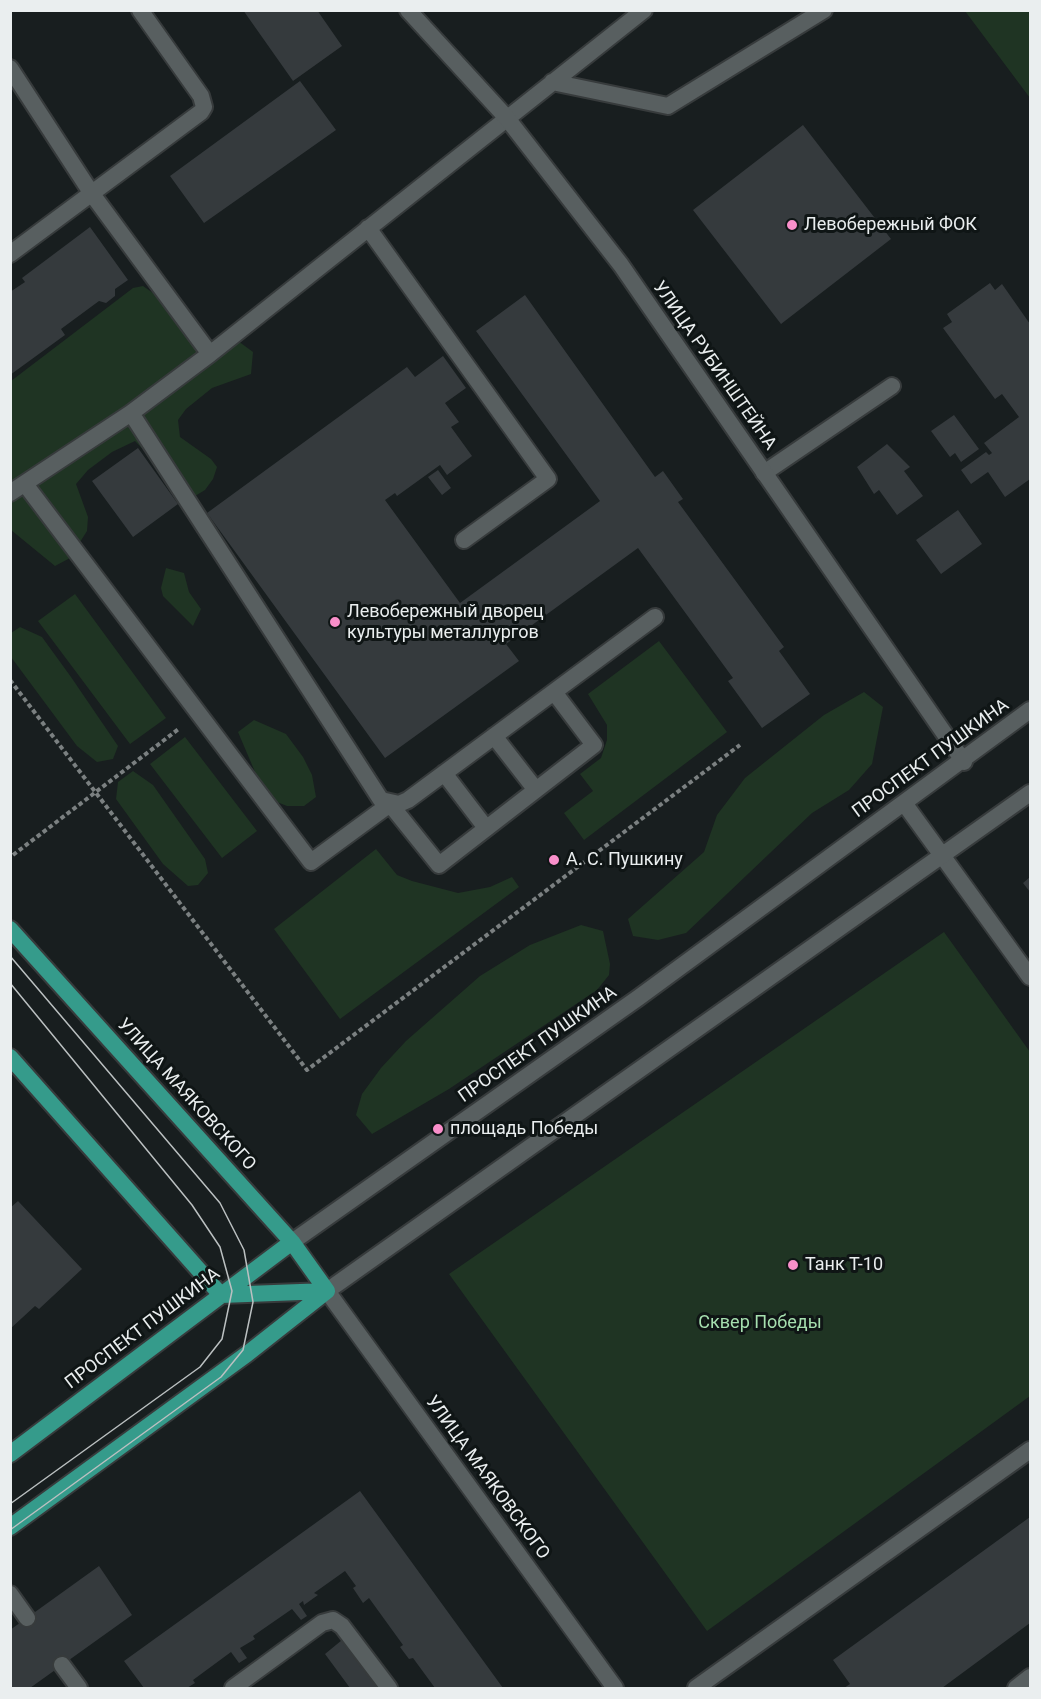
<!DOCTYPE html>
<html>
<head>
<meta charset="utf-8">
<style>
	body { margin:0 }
	#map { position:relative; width:1041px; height:1699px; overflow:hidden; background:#181e1f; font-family:Roboto,sans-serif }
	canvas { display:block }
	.frame { position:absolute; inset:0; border:12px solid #eaeeef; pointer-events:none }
</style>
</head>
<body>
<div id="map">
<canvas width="1041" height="1699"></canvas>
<div class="frame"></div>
</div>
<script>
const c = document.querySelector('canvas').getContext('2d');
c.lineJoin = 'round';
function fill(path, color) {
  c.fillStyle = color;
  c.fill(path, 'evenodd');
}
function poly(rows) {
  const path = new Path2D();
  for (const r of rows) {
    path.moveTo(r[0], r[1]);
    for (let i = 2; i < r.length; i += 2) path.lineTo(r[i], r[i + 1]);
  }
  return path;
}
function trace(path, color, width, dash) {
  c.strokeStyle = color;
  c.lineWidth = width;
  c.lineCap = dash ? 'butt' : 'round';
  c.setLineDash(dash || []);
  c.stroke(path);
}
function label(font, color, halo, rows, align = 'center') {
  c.font = font + ' Roboto,sans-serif';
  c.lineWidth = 6;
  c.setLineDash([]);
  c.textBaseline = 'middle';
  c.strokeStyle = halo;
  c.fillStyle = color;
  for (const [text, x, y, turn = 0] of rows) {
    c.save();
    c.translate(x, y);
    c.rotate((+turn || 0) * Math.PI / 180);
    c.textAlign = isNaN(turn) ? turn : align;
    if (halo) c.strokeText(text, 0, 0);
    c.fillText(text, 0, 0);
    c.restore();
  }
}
const green = poly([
	[965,11,1030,11,1030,98],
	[143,286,153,293,189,340,238,341,253,352,251,374,212,388,186,409,178,420,180,437,211,459,217,467,213,479,205,490,185,502,155,462,135,441,112,452,88,470,76,484,88,517,87,531,70,558,55,566,11,530,11,381,133,288],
	[166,568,184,573,189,592,201,609,193,626,163,596,161,588],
	[75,594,166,718,130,744,38,621],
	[20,627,42,637,71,677,118,746,113,759,97,762,77,746,11,657,11,633],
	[659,641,727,732,584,840,564,813,593,791,580,774,601,758,607,740,607,725,588,694],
	[864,692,883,707,872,764,849,790,812,813,686,933,658,940,633,936,628,919,704,852,717,815,745,778,824,715],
	[254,720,286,734,303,757,312,775,316,797,304,806,287,806,277,802,261,786,238,732],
	[185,737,257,831,222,858,150,764],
	[133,771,153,785,205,859,208,873,198,885,188,886,163,864,116,799,118,782],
	[376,849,397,875,412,881,458,893,490,887,512,877,519,887,340,1019,274,929],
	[581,925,603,931,610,964,609,975,597,990,449,1089,372,1134,356,1115,362,1094,381,1068,406,1041,480,976,530,945],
	[944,932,1030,1052,1030,1396,707,1631,449,1274]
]);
const building = poly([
	[243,10,317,10,342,46,293,81],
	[300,81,336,130,204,223,170,176],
	[803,125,891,239,781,324,693,210],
	[90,227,128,280,115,289,115,296,106,303,99,301,61,329,65,335,10,375,10,292,25,282,22,278],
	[990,283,995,290,1002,284,1030,324,1030,479,1005,497,988,472,971,484,961,470,986,452,989,455,992,453,984,443,1019,417,1002,394,995,399,943,328,952,322,947,314],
	[525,295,655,477,663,471,683,499,678,502,784,647,779,651,810,694,762,728,728,681,733,678,638,548,506,644,519,661,385,758,207,513,407,367,415,377,443,356,466,388,445,403,459,422,451,427,472,456,447,475,440,465,397,496,395,493,385,500,460,603,600,501,476,331],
	[954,415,979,449,961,462,955,453,950,457,931,431],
	[887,444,910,467,904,471,923,496,897,515,879,490,874,494,857,467],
	[138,448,178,504,133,537,92,481],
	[438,470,451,488,442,495,428,477],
	[958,510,982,544,941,574,916,540],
	[1030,877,1030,892,1023,883],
	[18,1201,82,1269,39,1309,35,1306,10,1329,10,1208],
	[360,1491,503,1688,435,1688,413,1658,409,1659,400,1647,403,1645,369,1598,363,1603,353,1588,356,1586,345,1571,314,1593,318,1595,304,1605,303,1601,299,1604,307,1616,301,1620,292,1609,253,1636,255,1639,240,1648,247,1658,239,1663,231,1652,193,1680,195,1683,187,1688,144,1688,124,1661],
	[1030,1517,1030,1623,942,1688,844,1688,850,1684,833,1660],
	[99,1566,132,1615,30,1688,10,1688,10,1630],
	[342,1640,379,1688,350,1688,325,1654]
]);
const path = poly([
	[10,680,307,1070,740,745],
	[13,855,180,728]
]);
const service = poly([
	[10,68,92,194,210,354],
	[552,82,668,106,824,10],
	[368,228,548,479,464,540],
	[10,254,201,112,204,107,201,96,140,10],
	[131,413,381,800,399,804,408,800,655,617],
	[764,473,892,386],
	[25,484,311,862,390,804,439,865,594,745,554,692],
	[10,493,131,413,210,354,644,10],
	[494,736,536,790],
	[444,773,486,828],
	[10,1594,27,1618],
	[62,1665,79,1688],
	[233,1688,322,1623,333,1620,342,1626,389,1688],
	[1016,1688,1030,1677]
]);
const minor = poly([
	[408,10,506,117,621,265,964,762],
	[941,854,1030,977],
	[696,1688,1030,1450]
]);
const tertiary = poly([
	[327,1291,615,1688]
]);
const secondary = poly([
	[904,803,941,854],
	[292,1242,638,998,1030,710],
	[327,1291,1030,793]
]);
const primary = poly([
	[10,929,292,1242,327,1291],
	[10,1057,221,1295],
	[221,1295,327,1291],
	[10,1454,292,1242],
	[10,1527,247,1354,327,1291]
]);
const tram = poly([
	[10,956,220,1203,244,1250,253,1302,243,1350,221,1377,10,1530],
	[10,983,192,1205,220,1247,232,1291,222,1339,200,1367,10,1504]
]);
const markers = [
	[792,225,6,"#f98fca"],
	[335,622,6,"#f98fca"],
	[554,860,6,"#f98fca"],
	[438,1129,6,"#f98fca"],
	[793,1265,6,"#f98fca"]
];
const poiNames = [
	["Левобережный ФОК",804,225],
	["Левобережный дворец",347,612],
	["культуры металлургов",347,633],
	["А. С. Пушкину",566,860],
	["площадь Победы",450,1129],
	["Танк Т-10",805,1265]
];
const streetNames = [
	["УЛИЦА РУБИНШТЕЙНА",714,366,55],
	["ПРОСПЕКТ ПУШКИНА",931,759,-36],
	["ПРОСПЕКТ ПУШКИНА",538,1045,-35],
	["УЛИЦА МАЯКОВСКОГО",186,1095,48],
	["ПРОСПЕКТ ПУШКИНА",143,1329,-37],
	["УЛИЦА МАЯКОВСКОГО",487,1478,54]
];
const parkNames = [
	["Сквер Победы",760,1323]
];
fill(green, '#1f3423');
fill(building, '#353a3d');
trace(service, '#373b3c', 20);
trace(minor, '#373b3c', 20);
trace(tertiary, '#373b3c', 20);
trace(secondary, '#373b3c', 20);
trace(primary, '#373b3c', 20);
trace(path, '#7b8081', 4, [4.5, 3]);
trace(service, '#585f60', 16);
trace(minor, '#585f60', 16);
trace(tertiary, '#585f60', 16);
trace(secondary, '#585f60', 16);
trace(primary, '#359b8b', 16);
trace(tram, '#bbc0c1', 1.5);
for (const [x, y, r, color] of markers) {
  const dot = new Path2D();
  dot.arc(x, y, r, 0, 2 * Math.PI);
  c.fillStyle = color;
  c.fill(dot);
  trace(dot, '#0f1515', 2);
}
label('18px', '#eaeeef', '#0f1515', poiNames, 'left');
label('18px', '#eaeeef', '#0f1515', streetNames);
label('18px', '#a6dfaf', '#0f1515', parkNames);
</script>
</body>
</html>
